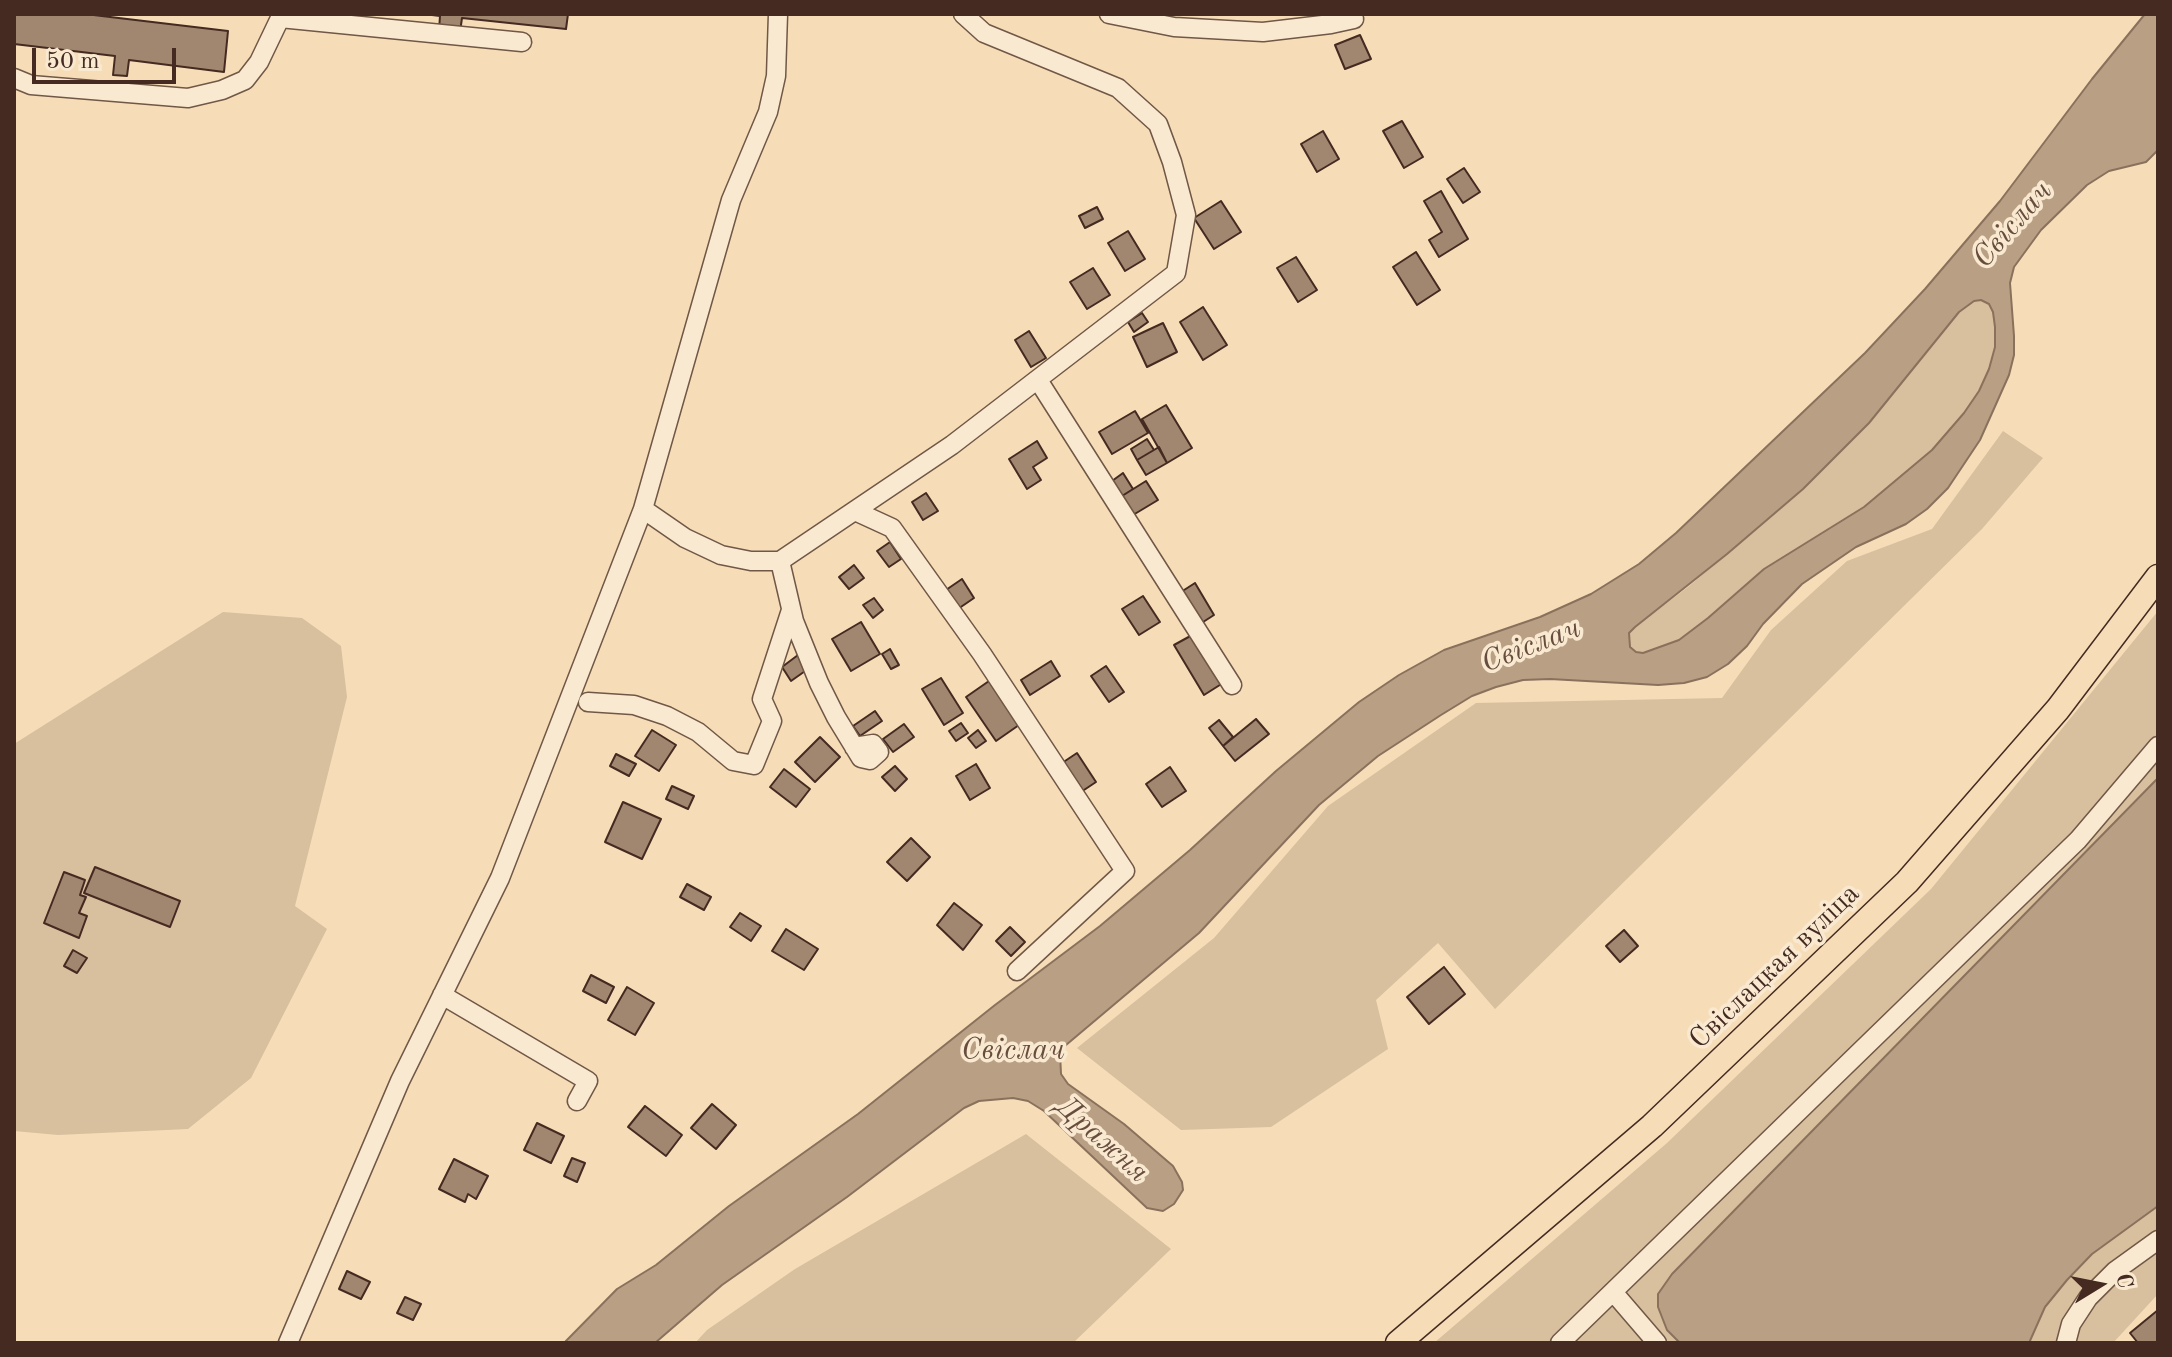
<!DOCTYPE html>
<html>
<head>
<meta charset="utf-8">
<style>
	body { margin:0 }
	#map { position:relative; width:2172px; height:1357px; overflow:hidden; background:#f6ddb8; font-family:"Old Standard TT",serif }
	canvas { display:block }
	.frame { position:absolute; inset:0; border:16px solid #442a20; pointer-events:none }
	.north { position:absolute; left:2060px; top:1245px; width:80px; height:80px; -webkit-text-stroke:6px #f9e9d1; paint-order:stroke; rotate:80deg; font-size:22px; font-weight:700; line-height:32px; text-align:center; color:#442a20 }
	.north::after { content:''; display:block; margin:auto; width:28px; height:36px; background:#442a20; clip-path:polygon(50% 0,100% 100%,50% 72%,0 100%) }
	.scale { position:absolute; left:32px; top:48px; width:144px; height:36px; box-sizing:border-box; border:4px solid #442a20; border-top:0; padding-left:10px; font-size:24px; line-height:28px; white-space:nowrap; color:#442a20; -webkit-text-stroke:6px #f9e9d1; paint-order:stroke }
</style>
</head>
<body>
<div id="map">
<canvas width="2172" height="1357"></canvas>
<div class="frame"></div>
<div class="north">С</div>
<div class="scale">50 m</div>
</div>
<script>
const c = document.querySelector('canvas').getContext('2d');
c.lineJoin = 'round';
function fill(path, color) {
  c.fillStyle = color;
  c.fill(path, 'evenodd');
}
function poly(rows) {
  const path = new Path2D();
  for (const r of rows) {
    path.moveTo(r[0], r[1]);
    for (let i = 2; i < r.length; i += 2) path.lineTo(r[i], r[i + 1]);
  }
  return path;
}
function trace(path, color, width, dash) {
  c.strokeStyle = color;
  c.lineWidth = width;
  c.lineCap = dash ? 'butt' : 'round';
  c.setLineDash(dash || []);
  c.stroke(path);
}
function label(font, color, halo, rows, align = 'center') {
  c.font = font + ' "Old Standard TT",serif';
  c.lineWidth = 7;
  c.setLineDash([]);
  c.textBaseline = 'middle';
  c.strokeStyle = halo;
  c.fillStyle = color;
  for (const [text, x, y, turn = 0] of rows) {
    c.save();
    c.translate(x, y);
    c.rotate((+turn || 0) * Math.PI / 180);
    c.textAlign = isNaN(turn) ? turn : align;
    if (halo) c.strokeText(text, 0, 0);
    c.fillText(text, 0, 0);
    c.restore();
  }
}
const green = poly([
	[1981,300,1989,304,1993,312,1995,327,1995,347,1989,369,1979,391,1964,413,1932,450,1864,507,1764,569,1708,618,1679,640,1643,653,1636,652,1630,647,1629,633,1635,627,1688,587,1803,489,1869,423,1959,312,1974,301],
	[2003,431,2043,458,1982,529,1495,1009,1438,943,1376,1000,1388,1049,1271,1127,1181,1130,1077,1048,1214,938,1328,806,1476,703,1722,698,1771,630,1847,561,1932,529],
	[2158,611,2158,1294,2113,1343,1434,1343,1667,1143,1931,889],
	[223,612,302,618,341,646,347,697,295,906,327,929,251,1078,188,1129,58,1135,14,1131,14,744],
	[1026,1134,1171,1249,1073,1343,695,1343,707,1330,795,1269]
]);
const water = poly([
	[2145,14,2158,14,2158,150,2146,162,2109,171,2087,185,2041,230,2014,267,2010,283,2014,336,2014,355,2009,375,1980,440,1948,488,1927,509,1906,524,1856,547,1802,584,1763,624,1747,646,1728,664,1707,677,1684,683,1658,685,1550,679,1523,680,1496,687,1472,696,1441,715,1378,756,1319,805,1199,933,1066,1045,1060,1053,1061,1074,1068,1084,1124,1124,1173,1166,1182,1182,1183,1190,1174,1204,1163,1211,1147,1208,1044,1111,1028,1101,1013,1098,979,1101,964,1108,847,1197,722,1285,655,1343,564,1343,617,1289,656,1265,729,1206,858,1114,995,1005,1100,926,1190,850,1276,771,1359,702,1399,675,1444,650,1540,617,1591,594,1639,564,1676,533,1865,353,1925,289,2000,201,2092,79,2145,14],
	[1981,300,1989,304,1993,312,1995,327,1995,347,1989,369,1979,391,1964,413,1932,450,1864,507,1764,569,1708,618,1679,640,1643,653,1636,652,1630,647,1629,633,1635,627,1727,554,1803,489,1869,423,1959,312,1974,301,1981,300],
	[2158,778,2158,1206,2092,1254,2067,1280,2045,1307,2029,1343,1680,1343,1667,1330,1658,1307,1658,1294,1672,1274,2158,778]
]);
const building = poly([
	[14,14,85,14,228,31,224,72,129,60,127,76,113,75,115,56,14,44,14,14],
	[424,14,568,14,566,29,462,18,460,32,439,30,440,16,424,14],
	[1360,35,1371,59,1345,69,1335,45,1360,35],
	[1402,121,1423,157,1404,168,1383,131,1402,121],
	[1323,131,1339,159,1317,172,1301,144,1323,131],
	[1464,168,1480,192,1463,203,1447,179,1464,168],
	[1441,191,1468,239,1439,257,1429,240,1442,232,1424,201,1441,191],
	[1221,201,1241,232,1214,249,1194,218,1221,201],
	[1097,207,1103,219,1085,228,1079,216,1097,207],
	[1128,231,1145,259,1125,271,1108,243,1128,231],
	[1416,252,1440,290,1417,305,1393,267,1416,252],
	[1296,257,1317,290,1298,302,1277,268,1296,257],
	[1093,268,1110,295,1087,309,1070,282,1093,268],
	[1203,307,1227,345,1203,360,1180,322,1203,307],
	[1142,313,1148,322,1134,332,1128,322,1142,313],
	[1163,323,1177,352,1147,367,1133,337,1163,323],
	[1029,331,1046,358,1031,367,1015,340,1029,331],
	[1166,405,1192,448,1167,463,1142,419,1166,405],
	[1135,411,1148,433,1112,454,1099,432,1135,411],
	[1147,439,1154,450,1137,460,1131,449,1147,439],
	[1037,441,1047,458,1033,467,1041,480,1027,489,1009,459,1037,441],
	[1159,447,1167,463,1146,475,1137,460,1159,447],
	[1123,473,1133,489,1122,496,1112,481,1123,473],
	[1146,481,1158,500,1133,515,1122,496,1146,481],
	[926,493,938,511,923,520,912,502,926,493],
	[890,542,901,559,889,567,877,551,890,542],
	[854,565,864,578,849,589,839,577,854,565],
	[962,579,974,598,955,611,943,592,962,579],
	[1195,583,1214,615,1200,624,1181,592,1195,583],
	[1143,596,1160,622,1139,635,1122,609,1143,596],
	[874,598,883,610,873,618,863,605,874,598],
	[861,622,880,654,851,671,832,639,861,622],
	[1194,634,1223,683,1204,695,1174,645,1194,634],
	[890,649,899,665,891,669,882,654,890,649],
	[798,655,808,669,791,681,782,667,798,655],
	[1051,661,1060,676,1030,695,1021,680,1051,661],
	[1106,666,1124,692,1109,702,1091,676,1106,666],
	[941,678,963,713,944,725,922,689,941,678],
	[989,681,1019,725,996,741,966,697,989,681],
	[875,711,882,721,860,736,853,726,875,711],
	[1256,719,1269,734,1235,761,1223,746,1256,719],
	[1219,720,1233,737,1223,746,1209,728,1219,720],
	[961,723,968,733,956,741,949,731,961,723],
	[904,724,914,737,893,752,883,739,904,724],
	[652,730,676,745,659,771,635,756,652,730],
	[978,730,986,741,976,748,968,738,978,730],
	[820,737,840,757,815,782,795,762,820,737],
	[1077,753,1096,782,1078,794,1059,765,1077,753],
	[616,754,636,764,629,776,610,766,616,754],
	[976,764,990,788,970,800,956,776,976,764],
	[895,766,907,779,895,791,882,777,895,766],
	[1170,767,1186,791,1162,807,1146,784,1170,767],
	[784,769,810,789,796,807,770,787,784,769],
	[672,786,694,796,688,809,666,799,672,786],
	[623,802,661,819,642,859,605,842,623,802],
	[911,838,930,857,907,881,887,862,911,838],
	[95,867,180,901,170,927,84,893,95,867],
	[64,872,85,880,80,895,86,897,79,913,87,916,79,938,44,923,64,872],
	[687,884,711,897,704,910,680,897,687,884],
	[954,903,982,925,963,950,937,925,954,903],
	[740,913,761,926,751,941,730,927,740,913],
	[1010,927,1025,942,1011,956,996,941,1010,927],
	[786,929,818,949,804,970,772,951,786,929],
	[1624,930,1638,946,1620,962,1606,946,1624,930],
	[73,950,87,958,77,973,64,966,73,950],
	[1444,967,1465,994,1429,1024,1407,997,1444,967],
	[591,975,614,987,606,1003,583,991,591,975],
	[627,987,654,1003,635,1035,608,1020,627,987],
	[712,1104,736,1125,716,1149,691,1128,712,1104],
	[645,1106,682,1135,666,1156,628,1127,645,1106],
	[537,1123,564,1136,551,1163,524,1150,537,1123],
	[572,1158,585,1163,577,1182,564,1176,572,1158],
	[454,1159,488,1176,476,1199,468,1194,465,1202,439,1189,454,1159],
	[347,1271,370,1282,361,1299,339,1289,347,1271],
	[405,1297,421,1304,413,1320,397,1313,405,1297],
	[2158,1310,2158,1343,2138,1343,2130,1333,2158,1310]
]);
const minor = poly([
	[1109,14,1174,27,1263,32,1331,24,1354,19],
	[280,18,522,42],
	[14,78,31,85,188,98,222,90,245,80,259,62,282,14],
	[1038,380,1232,685],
	[643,509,685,538,721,555,751,561,780,561,952,445,1176,273,1186,215,1172,162,1158,124,1118,88,984,33,963,14],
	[855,511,892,528,982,654,1125,871,1017,971],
	[780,561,794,621,819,683,836,717,861,758,870,760,879,752,873,744,854,747],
	[588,702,634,705,667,716,698,732,733,761,754,765,772,721,762,699,791,610],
	[442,995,588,1081,577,1101],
	[1614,1293,1657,1343],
	[288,1343,400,1081,500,878,643,509,731,200,768,112,776,76,778,14],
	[1560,1343,2048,869,2078,840,2158,746],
	[2066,1343,2071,1324,2088,1298,2115,1271,2158,1240]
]);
const major = poly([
	[1398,1343,1652,1126,1907,882,2058,709,2158,577]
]);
const streetNames = [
	["Свіслацкая вуліца",1775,967,-44]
];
const waterNames = [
	["Свіслач",2013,225,-49],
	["Свіслач",1531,646,-21],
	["Свіслач",1013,1051],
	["Дражня",1102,1140,42]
];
fill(green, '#d8bf9e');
fill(water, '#b9a084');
trace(water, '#8a715c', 2);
fill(building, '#a1876f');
trace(building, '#442a20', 2);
trace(minor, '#705746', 21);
trace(major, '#442a20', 27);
trace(minor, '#f9e9d1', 18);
trace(major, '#f6ddb8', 24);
label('28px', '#442a20', '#f9e9d1', streetNames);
label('italic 30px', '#674d3e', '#f9e9d1', waterNames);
</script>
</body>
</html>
